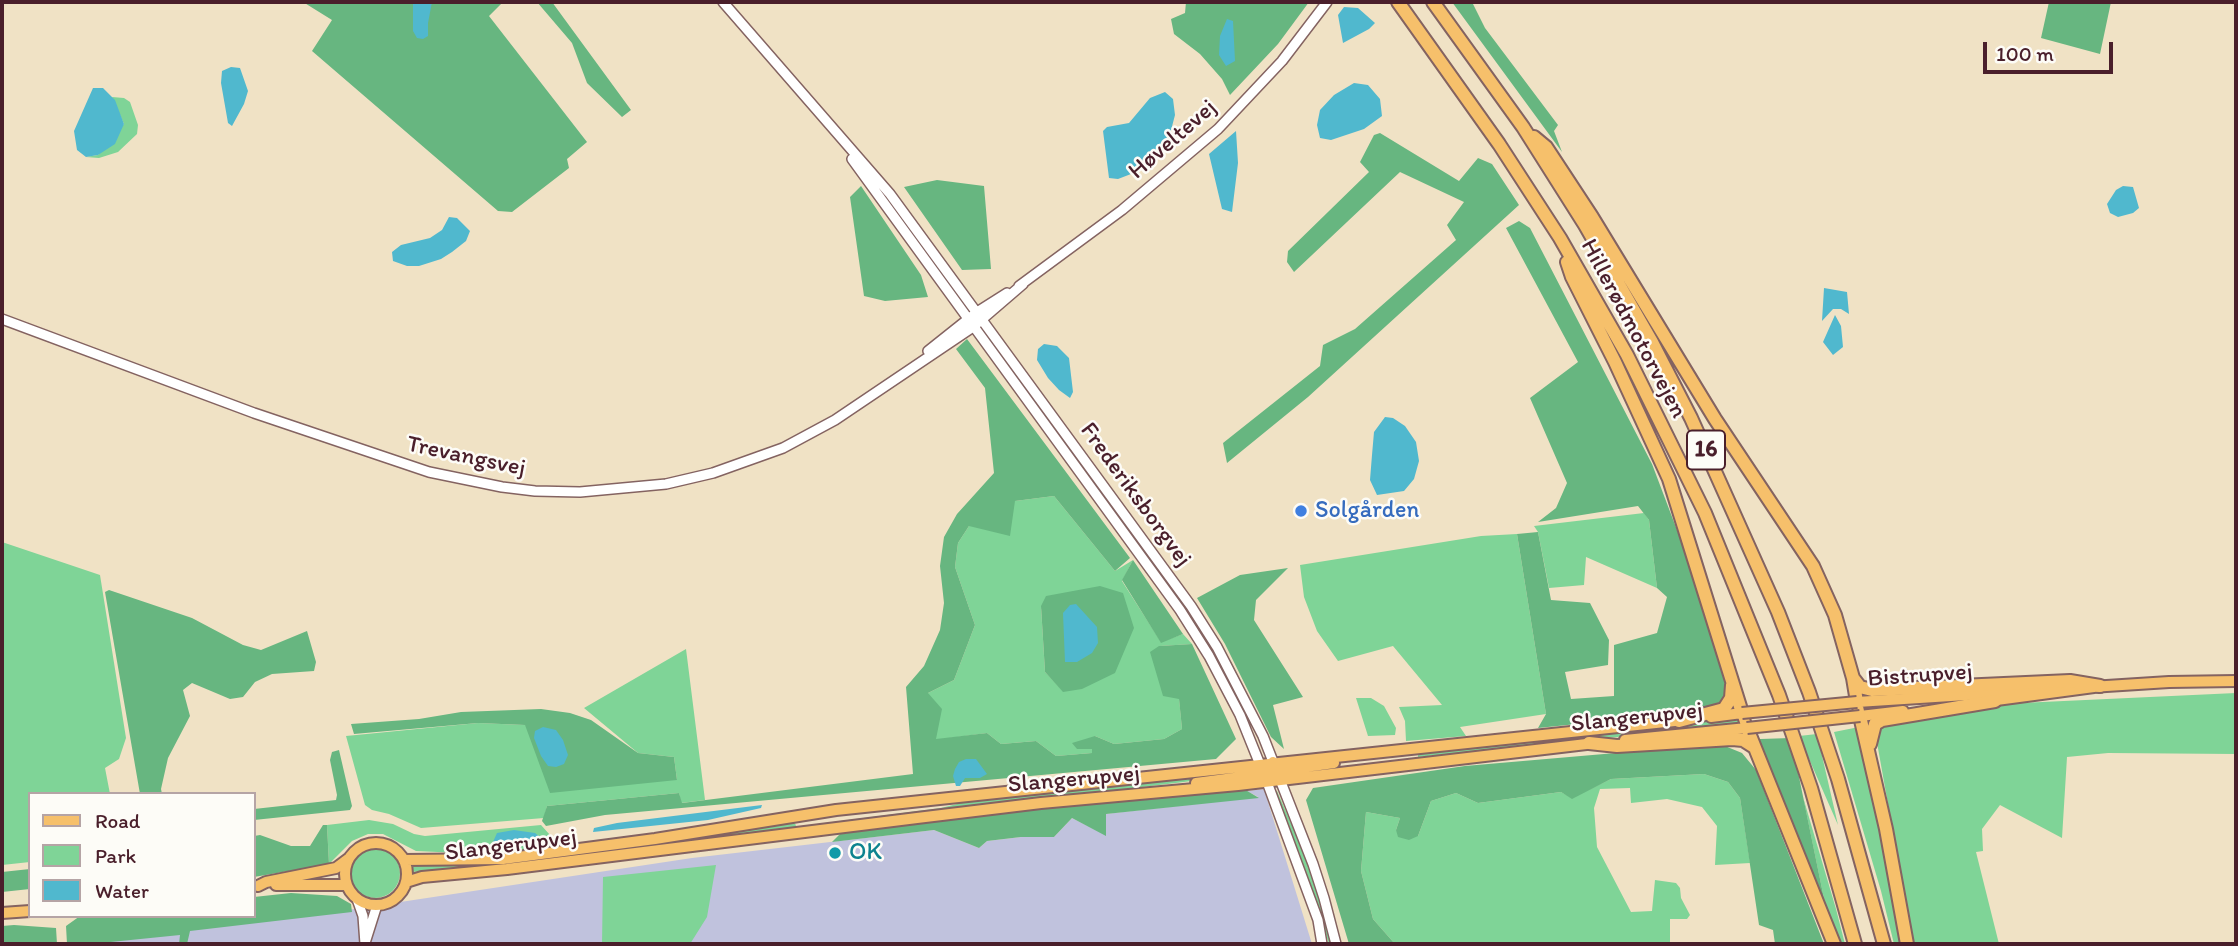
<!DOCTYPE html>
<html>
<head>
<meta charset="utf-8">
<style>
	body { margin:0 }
	#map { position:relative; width:2238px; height:946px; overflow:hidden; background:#f0e2c5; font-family:Itim,sans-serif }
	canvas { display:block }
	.frame { position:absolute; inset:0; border:4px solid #4a1f2b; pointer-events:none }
	.legend { position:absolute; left:28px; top:792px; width:228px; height:126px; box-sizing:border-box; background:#fdfcf7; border:2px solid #b5a4a5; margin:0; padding:9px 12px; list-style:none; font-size:21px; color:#4a1f2b }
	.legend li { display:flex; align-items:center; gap:14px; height:35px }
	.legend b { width:35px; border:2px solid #b5a4a5 }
	.scale { position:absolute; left:1983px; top:42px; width:130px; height:32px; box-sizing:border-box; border:4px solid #4a1f2b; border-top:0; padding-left:9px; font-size:21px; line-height:24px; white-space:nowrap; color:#4a1f2b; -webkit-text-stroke:5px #fdfcf7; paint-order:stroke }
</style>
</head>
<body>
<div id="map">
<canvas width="2238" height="946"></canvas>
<div class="frame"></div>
<ul class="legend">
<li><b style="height:9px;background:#f6c06b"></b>Road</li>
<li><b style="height:19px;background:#7fd497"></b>Park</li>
<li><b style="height:19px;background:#50b8ce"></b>Water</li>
</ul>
<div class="scale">100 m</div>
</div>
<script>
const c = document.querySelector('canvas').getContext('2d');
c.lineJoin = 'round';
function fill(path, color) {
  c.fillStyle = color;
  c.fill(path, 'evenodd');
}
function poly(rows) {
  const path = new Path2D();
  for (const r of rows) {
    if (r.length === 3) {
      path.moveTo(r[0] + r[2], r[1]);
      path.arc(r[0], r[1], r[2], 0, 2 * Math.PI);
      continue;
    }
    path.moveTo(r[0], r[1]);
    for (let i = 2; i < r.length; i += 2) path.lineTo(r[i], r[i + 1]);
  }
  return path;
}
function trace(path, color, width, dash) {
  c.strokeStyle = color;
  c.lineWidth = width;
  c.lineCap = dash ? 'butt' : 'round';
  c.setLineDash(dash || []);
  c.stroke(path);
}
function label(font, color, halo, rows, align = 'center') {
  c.font = font + ' Itim,sans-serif';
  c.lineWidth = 5;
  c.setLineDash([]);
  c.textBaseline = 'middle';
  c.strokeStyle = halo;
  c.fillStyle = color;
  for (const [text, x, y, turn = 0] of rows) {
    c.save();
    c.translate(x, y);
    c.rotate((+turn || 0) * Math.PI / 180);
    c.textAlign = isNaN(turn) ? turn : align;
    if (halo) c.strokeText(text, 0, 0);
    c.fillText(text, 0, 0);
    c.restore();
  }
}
const industrial = poly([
	[1264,789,1312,944,63,944,301,917,692,858,934,830,979,848,987,841,1021,837,1054,837,1072,818,1106,835,1105,814,1258,797,1247,791]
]);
const green = poly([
	[112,97,124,98,130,102,138,125,137,134,118,152,99,158,86,157,98,155,124,124],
	[983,333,1014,375,1039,403,1168,578,1224,663,1265,754,1247,715,1219,667],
	[1054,496,1115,571,1133,560,1122,581,1161,642,1183,634,1192,644,1160,646,1179,698,1182,729,1164,739,1114,744,1095,736,1092,753,1056,756,1036,741,1001,744,987,733,935,740,928,693,954,680,975,625,955,567,958,543,969,526,1015,501],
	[1041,606,1063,691,1045,672],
	[1644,513,1649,520,1657,588,1586,557,1584,585,1549,588,1538,532,1534,526],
	[1517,534,1546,714,1460,727,1466,736,1406,741,1405,721,1399,707,1442,705,1393,646,1338,661,1317,631,1304,597,1300,565,1481,536],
	[2,542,100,575,126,738,119,759,105,768,110,794,30,794,30,862,2,865],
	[686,649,705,800,681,803,679,793,547,806,544,818,421,828,389,814,372,810,365,805,346,736,478,723,525,725,677,780,674,757,638,753,584,708],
	[2236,693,2236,754,2108,753,2067,757,2062,838,2000,805,1982,829,1983,851,1976,852,1999,944,1913,944,1876,737,1886,722,2021,703],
	[1356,698,1371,698,1384,706,1396,728,1395,735,1368,736],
	[1735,718,1739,720,1738,725,1418,757,1418,753],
	[1859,727,1894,900,1902,944,1894,944,1881,891,1834,732],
	[1817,734,1838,825,1799,736],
	[1232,772,1217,777,1184,782,860,821,817,824,941,808,977,799,1060,792],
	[1704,774,1728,782,1740,798,1750,863,1715,865,1717,826,1702,807,1667,799,1631,803,1630,788,1600,789,1594,808,1597,847,1631,912,1652,911,1655,880,1676,883,1680,888,1681,898,1690,915,1687,919,1670,919,1670,944,1395,944,1373,919,1361,871,1366,812,1400,818,1396,830,1418,836,1431,801,1456,793,1478,803,1561,792,1572,798,1611,779],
	[1277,791,1314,876,1333,944,1329,944,1310,885,1278,803,1275,792],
	[1803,797,1836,909,1845,944,1838,944,1827,913],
	[369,820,393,824,414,834,425,836,541,825,559,845,503,855,416,851,383,834,368,834,352,841,329,864,327,825],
	[792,821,796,825,795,828,490,867,411,872,411,865,513,862,640,846],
	[375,873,25],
	[716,865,707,917,690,944,602,944,603,877]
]);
const forest = poly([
	[303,2,503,2,489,16,587,142,567,159,569,168,512,212,498,211,312,51,332,20],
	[537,2,552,2,631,110,622,117,587,83,572,43],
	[1186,2,1309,2,1278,44,1230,95,1222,79,1200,54,1174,34,1171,19,1185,13],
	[1452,2,1472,2,1485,28,1558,125,1554,131,1562,152],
	[2049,2,2111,2,2100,54,2041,38],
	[1380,133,1459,181,1478,158,1492,164,1519,205,1308,397,1227,463,1223,443,1320,366,1323,345,1355,329,1456,240,1447,225,1464,202,1400,172,1294,272,1287,262,1288,251,1369,172,1360,162,1374,135],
	[937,180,984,186,991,269,962,270,904,187],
	[861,186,921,275,928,297,885,301,864,296,850,197],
	[1519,221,1530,228,1652,464,1691,567,1726,683,1725,697,1713,710,1538,728,1546,714,1517,534,1538,532,1551,600,1590,603,1609,640,1608,665,1565,672,1571,699,1614,696,1614,645,1657,633,1667,597,1657,588,1649,520,1638,506,1538,522,1556,508,1567,483,1530,398,1578,362,1506,228],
	[967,339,1130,558,1115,571,1054,496,1015,501,1010,536,969,526,958,543,955,567,975,625,954,680,928,693,942,709,936,739,987,733,1001,744,1036,741,1056,756,1092,753,1092,749,1077,749,1072,743,1095,736,1114,744,1164,739,1182,729,1179,699,1163,696,1150,652,1159,646,1192,644,1236,739,1216,759,605,815,546,826,542,821,547,806,679,793,682,803,913,774,906,687,924,666,940,630,944,603,940,566,944,537,957,514,994,473,985,388,956,349],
	[1133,560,1183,634,1161,643,1122,580],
	[1288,568,1256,600,1254,620,1303,697,1273,705,1284,749,1271,737,1225,644,1197,598,1240,575],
	[1100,586,1123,593,1134,628,1115,673,1082,689,1063,692,1045,672,1041,606,1046,596],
	[109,590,192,618,243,645,261,650,307,631,316,662,314,671,272,674,255,682,243,697,230,699,192,683,183,690,190,716,168,758,161,789,162,794,140,794,105,592],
	[541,709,570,713,591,720,638,753,674,757,677,780,550,793,525,725,478,723,354,734,351,724,419,719,461,712],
	[1791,738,1827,913,1760,749,1760,739],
	[1720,744,1742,753,1756,770,1824,944,1775,944,1773,930,1759,925,1740,798,1728,782,1704,774,1611,779,1572,799,1561,792,1478,803,1456,793,1431,801,1418,836,1409,840,1398,837,1396,830,1400,818,1366,812,1361,871,1373,919,1395,944,1349,944,1306,800,1313,788,1465,766],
	[339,750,352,806,350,810,254,820,254,809,336,800,337,795,330,760,332,752],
	[1244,789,1259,798,1106,814,1106,836,1072,818,1054,837,1021,837,987,841,979,848,934,830,832,842,840,834,1007,812],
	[323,825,327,825,329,864,254,877,254,836,260,835,291,846,310,846],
	[30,869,30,889,2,892,2,872],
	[291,893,337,896,351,904,352,912,190,931,187,944,179,944,180,935,91,944,67,944,66,926,80,916,254,916,254,897],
	[14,925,56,928,57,944,2,944,2,926]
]);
const water = poly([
	[413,2,432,2,428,23,428,36,423,39,417,38,413,31],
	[1344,7,1358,8,1375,23,1369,29,1343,43,1338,15],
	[1227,19,1233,21,1235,61,1226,66,1219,55,1220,36],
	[231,67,240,68,248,91,244,104,232,126,228,123,221,83,222,71],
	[1354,83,1368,85,1380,99,1382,116,1364,129,1331,140,1320,138,1317,125,1320,110,1334,95],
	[93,88,103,88,115,100,124,124,115,144,98,155,86,157,77,150,74,131],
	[1165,92,1173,99,1175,115,1169,138,1151,157,1131,174,1118,179,1109,178,1103,131,1107,127,1129,123,1150,98],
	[1236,131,1238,163,1232,212,1222,209,1209,154],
	[2123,186,2133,187,2139,208,2133,213,2118,217,2110,213,2107,204,2116,190],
	[449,217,457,218,470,231,466,241,452,252,441,259,419,266,407,266,393,261,392,252,401,245,430,238,442,230],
	[1824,288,1847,292,1849,314,1841,309,1833,309,1822,321],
	[1835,315,1841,326,1843,347,1833,355,1823,342],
	[1044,344,1057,346,1069,358,1073,392,1070,398,1059,390,1048,378,1037,360,1038,349],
	[1385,417,1393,418,1405,426,1416,442,1419,461,1414,479,1404,491,1377,495,1370,480,1372,455,1374,432],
	[1076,604,1097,627,1098,643,1092,653,1077,662,1065,662,1063,613,1070,605],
	[543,727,556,730,563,740,568,755,564,764,556,767,548,766,541,756,534,738,535,731],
	[966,759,976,759,987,774,980,778,965,778,960,786,956,786,953,776,955,769,959,762],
	[762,805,761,808,708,820,593,832,594,828,617,823],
	[514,830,535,833,540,837,538,841,524,846,499,845,493,842,497,833]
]);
const minor = poly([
	[723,2,890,194,1191,606,1217,647,1263,736,1313,864,1324,898,1336,944],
	[852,159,1180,610,1209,656,1240,715,1267,782,1318,920,1322,944],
	[1019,286,1122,210,1218,129,1282,61,1327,2],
	[2,319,254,413,429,472,502,487,535,491,580,492,666,484,713,473,783,448,835,420,973,327,1023,284],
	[928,351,977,312,1007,293],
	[357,899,363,916,365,944],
	[365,943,377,905]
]);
const major = poly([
	[1989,701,2094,687],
	[1903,711,1860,716,1857,702,2169,682,2236,681],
	[1625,740,1747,728,1742,713,1711,717],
	[1269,776,1276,771,1334,763],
	[1196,783,1264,774,1272,769,1273,762],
	[376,874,31],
	[404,860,503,859,655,839,836,810,1684,720],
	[406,882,422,877,507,869,917,818,1041,803,1238,785,1595,743],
	[276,885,346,885],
	[258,886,266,882,336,868,348,859],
	[2,913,30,911]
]);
const highway = poly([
	[1398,2,1499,144,1560,238,1627,355,1705,513,1779,695,1811,788,1855,944],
	[1433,2,1523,127,1585,225,1652,342,1691,418,1778,612,1809,692,1838,779,1884,944],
	[1534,137,1546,147,1592,217,1715,419,1813,566,1835,615,1853,678,1857,702],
	[1567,262,1572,277,1615,362,1669,479,1742,713],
	[1853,678,1860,687,1872,690,2070,681,2100,686],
	[1860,716,1886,829,1907,944],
	[1679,721,1724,709,1731,698,1732,685],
	[1747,728,1834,944],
	[1589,743,1617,746,1732,739,1743,740,1754,747],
	[1870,744,1875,724,1882,720,1995,701]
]);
const majorBridge = poly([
	[1742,713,1857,702],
	[1747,728,1860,716]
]);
const markers = [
	[1301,511,7,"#3f7fe0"],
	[835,853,7,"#0f9aa8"]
];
const shields = [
	[1706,450,38]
];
const shieldNames = [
	["16",1706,450]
];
const streetNames = [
	["Høveltevej",1173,140,-41],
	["Hillerødmotorvejen",1633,329,62],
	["Trevangsvej",466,457,12],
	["Frederiksborgvej",1135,495,54],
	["Bistrupvej",1920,676,-4],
	["Slangerupvej",1637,718,-6],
	["Slangerupvej",1074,780,-5],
	["Slangerupvej",511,846,-7]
];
const shopNames = [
	["Solgården",1315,511]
];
const cultureNames = [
	["OK",849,853]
];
fill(industrial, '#c0c2dd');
fill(green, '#7fd497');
fill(forest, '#67b680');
fill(water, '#50b8ce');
trace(minor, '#846361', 12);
trace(major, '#846361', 14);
trace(highway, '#846361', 16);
trace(minor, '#fff', 9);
trace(major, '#f6c06b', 10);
trace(highway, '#f6c06b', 12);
trace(majorBridge, '#846361', 14, []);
trace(majorBridge, '#f6c06b', 10);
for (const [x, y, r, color] of markers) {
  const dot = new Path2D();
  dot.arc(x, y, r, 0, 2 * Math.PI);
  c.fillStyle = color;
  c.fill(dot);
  trace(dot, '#fdfcf7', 2.5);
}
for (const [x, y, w] of shields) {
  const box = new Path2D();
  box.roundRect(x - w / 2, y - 19.5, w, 39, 5);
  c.fillStyle = '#fdfcf7';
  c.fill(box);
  trace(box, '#4a1f2b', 2);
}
label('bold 23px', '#4a1f2b', null, shieldNames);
label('24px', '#4a1f2b', '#fdfcf7', streetNames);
label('24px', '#366cbe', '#fdfcf7', shopNames, 'left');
label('24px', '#0d838f', '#fdfcf7', cultureNames, 'left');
</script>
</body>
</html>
